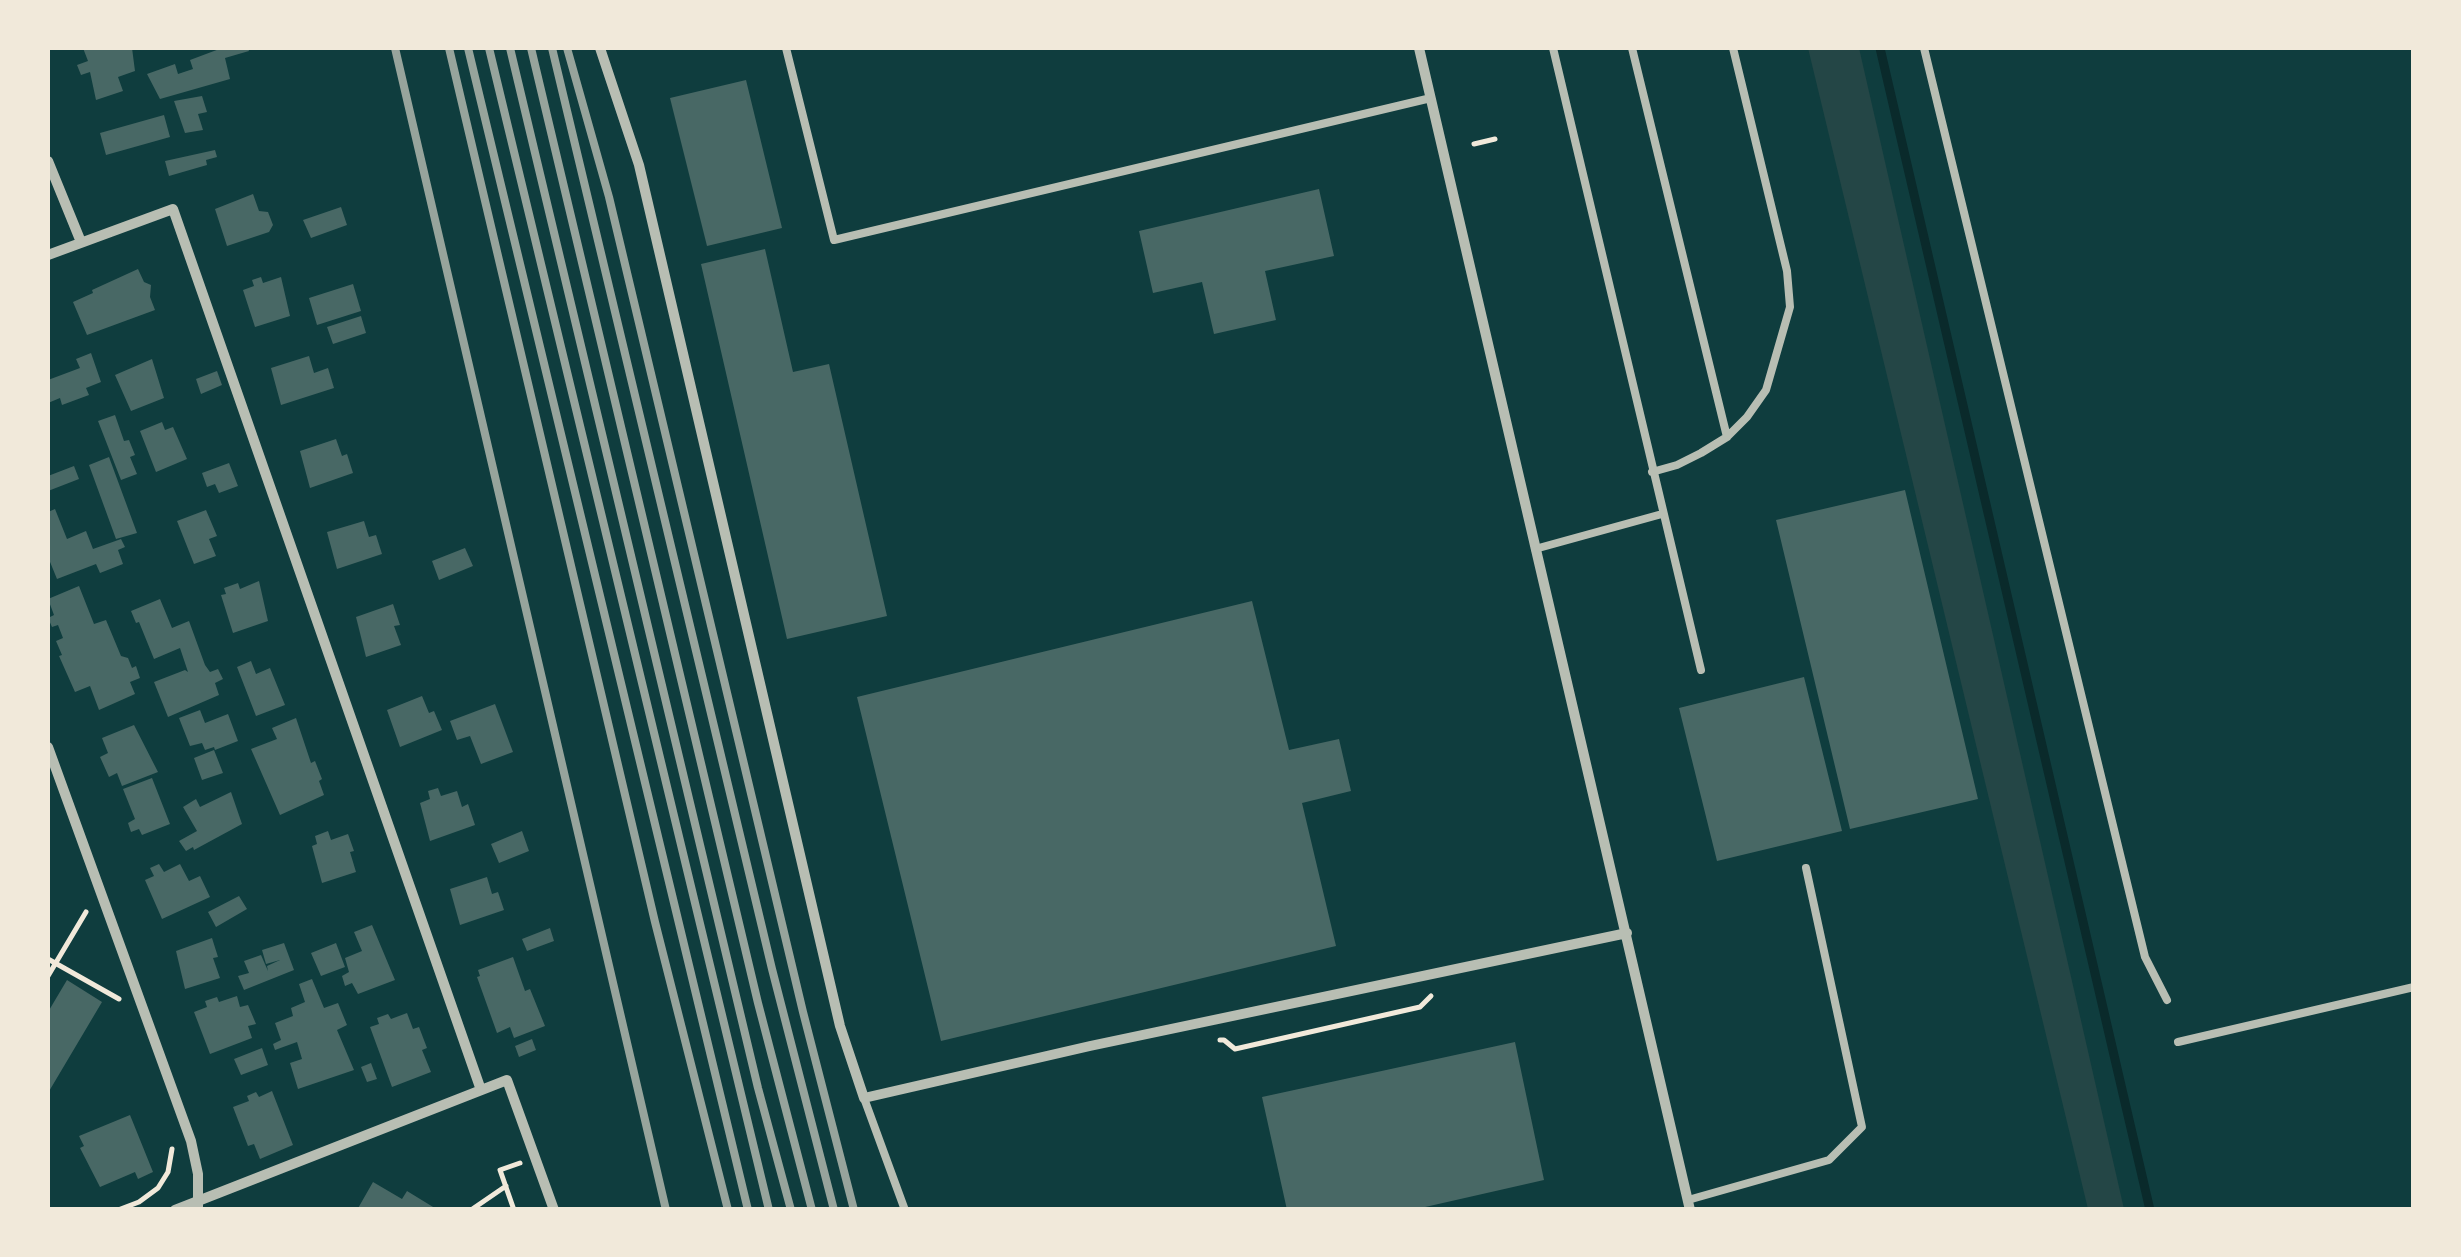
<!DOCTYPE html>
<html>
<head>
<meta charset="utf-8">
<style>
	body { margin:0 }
	#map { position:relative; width:2461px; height:1257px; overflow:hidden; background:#0f3d3e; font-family:"Exo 2",sans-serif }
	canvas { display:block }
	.frame { position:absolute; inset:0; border:50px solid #f1e9da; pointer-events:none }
</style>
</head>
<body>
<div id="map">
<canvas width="2461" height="1257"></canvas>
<div class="frame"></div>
</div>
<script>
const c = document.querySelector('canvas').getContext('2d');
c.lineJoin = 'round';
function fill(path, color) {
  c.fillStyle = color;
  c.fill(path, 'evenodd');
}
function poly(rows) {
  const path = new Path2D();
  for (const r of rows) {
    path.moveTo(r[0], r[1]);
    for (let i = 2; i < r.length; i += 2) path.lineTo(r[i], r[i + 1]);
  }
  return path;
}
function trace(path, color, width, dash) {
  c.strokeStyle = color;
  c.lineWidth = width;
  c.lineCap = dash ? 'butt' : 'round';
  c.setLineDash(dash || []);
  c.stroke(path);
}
const green = poly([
	[1808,48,1859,48,2124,1209,2088,1209]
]);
const stream = poly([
	[1880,48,2150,1210]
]);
const building = poly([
	[83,48,132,48,135,71,118,77,123,91,96,100,90,72,81,75,77,65,88,61],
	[222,48,248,48,249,51,225,58,230,79,160,99,147,74,175,64,178,74,193,69,190,60],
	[746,80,782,228,707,246,670,98],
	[202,96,207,112,198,114,203,130,185,133,174,101],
	[164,115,170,137,106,155,100,133],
	[215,150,217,157,206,160,207,165,169,176,165,161],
	[1319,189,1334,256,1265,271,1276,320,1214,334,1202,282,1153,293,1139,231],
	[253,194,259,211,268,212,273,225,269,232,227,246,215,209],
	[341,207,347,225,311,238,303,220],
	[765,249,793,372,829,364,887,616,787,639,701,264],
	[138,269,144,282,151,285,150,297,155,310,87,335,73,302,93,293,92,290],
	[261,277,263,283,281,277,290,316,255,327,243,290,254,286,252,280],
	[353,284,361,311,317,325,309,298],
	[361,316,366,333,333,344,327,327],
	[91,353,101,382,86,388,89,395,62,405,60,398,48,403,48,380,80,368,76,359],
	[309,356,314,373,328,368,334,388,281,405,271,368],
	[152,359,164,398,131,411,115,375],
	[217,371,222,385,201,394,196,379],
	[115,415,124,441,129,440,135,455,130,457,137,474,121,480,98,421],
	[162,422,165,430,173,427,187,459,156,472,140,431],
	[336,439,342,456,347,454,353,473,310,488,300,451],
	[109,457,137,533,116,539,89,465],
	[229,463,238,486,219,493,215,484,207,487,202,473],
	[74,466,79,479,48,491,48,476],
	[1905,490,1978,799,1850,829,1776,520],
	[55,509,67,539,86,531,93,549,121,539,125,547,118,550,123,564,100,573,96,564,57,579,48,557,48,512],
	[206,510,217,536,209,539,216,556,194,564,177,521],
	[364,521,369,537,376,535,382,554,337,569,327,532],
	[465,548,473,566,439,580,432,561],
	[259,581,268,621,233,633,221,595,226,594,224,588,238,583,240,589],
	[79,586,94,624,106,620,121,656,128,658,132,668,136,666,140,678,130,682,135,694,99,710,90,686,75,692,59,656,62,655,56,641,63,638,58,625,52,627,48,618,54,615,48,599],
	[160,599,172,628,189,621,205,665,210,672,218,669,223,679,215,683,219,695,168,717,154,682,185,670,188,672,180,648,154,659,139,622,136,623,131,611],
	[1252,601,1289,750,1339,739,1351,791,1302,803,1336,946,941,1041,857,697],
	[393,604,400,625,394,626,401,645,366,657,356,617],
	[251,661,256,674,270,668,285,705,256,716,237,667],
	[1804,677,1842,831,1717,861,1679,708],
	[422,696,429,713,434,711,442,730,400,747,387,710],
	[495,704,513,752,481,764,470,736,457,740,450,721],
	[200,710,205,723,228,714,238,741,215,750,214,747,205,750,202,743,190,746,179,718],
	[296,718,311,763,315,761,322,779,319,781,324,795,280,815,251,749,277,739,272,728],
	[134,725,158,772,122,786,117,773,109,777,100,757,108,753,102,738],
	[214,750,223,773,202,780,194,758],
	[152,778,170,824,142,835,139,829,131,832,128,823,135,819,123,789],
	[438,788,441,796,457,791,462,807,468,804,475,825,430,841,420,803,430,799,428,791],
	[231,792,242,824,194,850,193,847,186,851,179,841,197,831,183,807,196,799,200,807],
	[328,831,331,840,348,834,354,851,350,852,356,872,322,883,312,846,317,844,315,836],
	[522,831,529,851,499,863,491,844],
	[159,864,164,872,180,864,189,881,200,876,210,897,162,919,145,880,154,876,150,868],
	[487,877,492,894,498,892,504,910,460,925,450,889],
	[239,896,247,909,216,927,208,912],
	[372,925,395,980,358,994,352,983,345,986,342,976,349,972,345,958,362,951,354,932],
	[550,928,554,941,527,951,522,939],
	[212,938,218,957,213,958,220,978,185,989,176,951],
	[284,943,294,970,244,990,238,976,249,973,244,961,261,955,268,971,267,966,280,960,266,964,262,950],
	[336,943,345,967,321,976,311,953],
	[513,957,525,991,530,989,545,1026,514,1038,510,1027,497,1033,477,977,480,976,478,970],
	[312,979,324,1008,338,1003,347,1025,337,1030,354,1070,298,1089,290,1063,302,1059,297,1042,275,1050,273,1044,281,1040,275,1023,293,1016,291,1008,305,1002,299,984],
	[67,980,102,1002,48,1093,48,1012],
	[237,996,240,1007,248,1005,256,1024,248,1026,252,1038,210,1054,194,1012,207,1007,205,1001,217,997,219,1002],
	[407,1013,413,1029,419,1027,427,1048,422,1050,431,1072,392,1087,370,1027,379,1024,377,1018,388,1014,391,1019],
	[532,1039,536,1050,519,1057,515,1046],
	[1515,1042,1544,1180,1412,1210,1287,1210,1262,1097],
	[262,1048,268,1065,241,1075,234,1059],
	[371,1063,377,1079,367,1082,361,1067],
	[272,1091,293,1145,260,1159,254,1144,248,1146,233,1107,249,1101,247,1096,256,1092,259,1097],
	[130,1115,153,1172,138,1179,135,1172,100,1187,80,1148,84,1146,79,1136],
	[373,1182,402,1199,407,1191,438,1210,357,1210]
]);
const path = poly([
	[1474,144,1495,139],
	[48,959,119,999],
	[48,976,86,912],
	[1220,1040,1224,1040,1235,1049,1420,1007,1431,996],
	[118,1210,139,1202,158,1188,168,1172,172,1149],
	[471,1210,506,1186],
	[514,1210,500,1170,520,1163]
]);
const service = poly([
	[786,48,834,240,1431,98],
	[1553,48,1701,670],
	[1632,48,1727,437],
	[1924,48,2145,957,2167,1000],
	[1652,472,1677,465,1701,453,1727,437,1747,417,1766,390,1790,307,1787,271,1733,48],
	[1535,549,1662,514],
	[2178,1042,2414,987],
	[864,1098,905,1210],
	[1688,1200,1829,1160,1862,1127,1806,868]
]);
const minor = poly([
	[600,48,639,165,840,1026,864,1098,1090,1046,1627,933],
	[1419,48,1690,1210],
	[48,161,81,242],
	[48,255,173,209,481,1090],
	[48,747,191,1141,198,1174,198,1210],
	[175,1210,507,1080,554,1210]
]);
const rail = poly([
	[395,48,666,1210],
	[449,48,655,922,728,1210],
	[468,48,748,1210],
	[489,48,769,1210],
	[510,48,758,1088,791,1210],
	[531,48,758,1003,812,1210],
	[552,48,772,969,834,1210],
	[567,48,609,197,803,1012,854,1210]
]);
fill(green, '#244646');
trace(stream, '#0a2a2b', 9);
fill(building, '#486865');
trace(path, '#f1e9da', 5);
trace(service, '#b8beb3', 8);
trace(minor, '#b8beb3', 10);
trace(rail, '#97a49c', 8);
</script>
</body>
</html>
